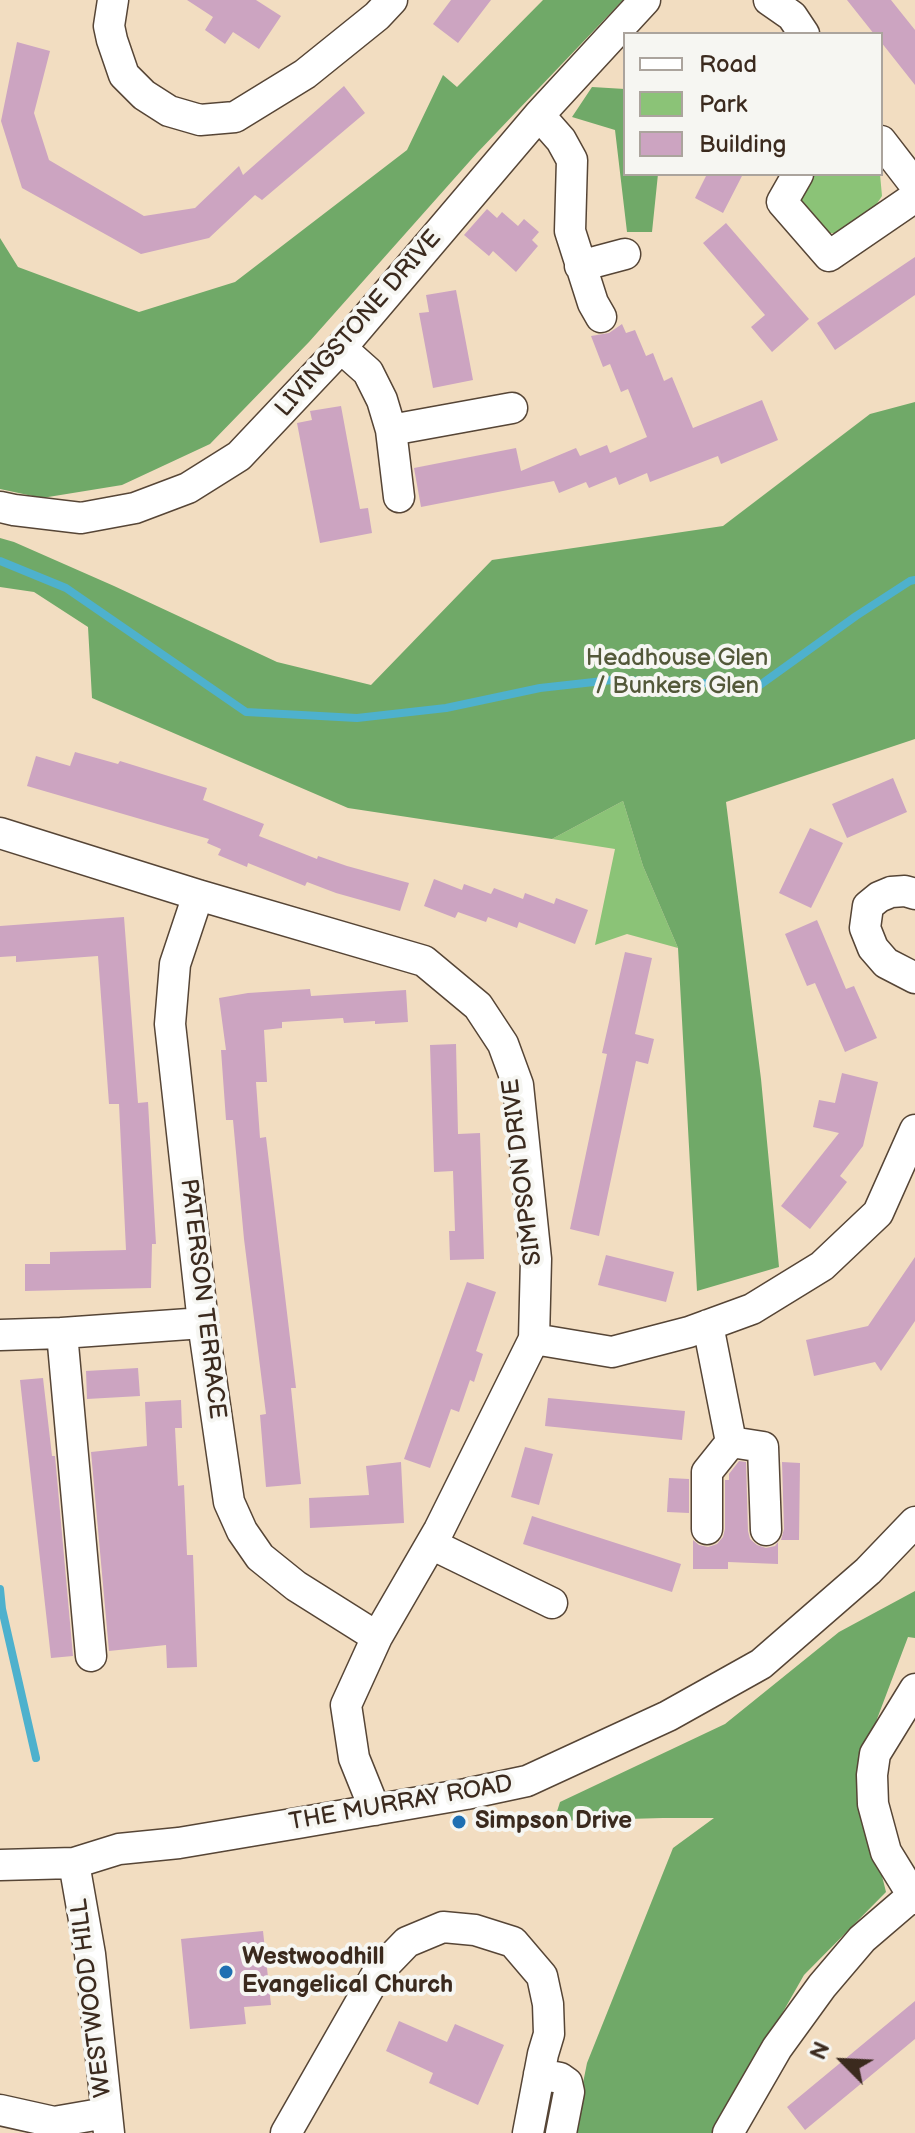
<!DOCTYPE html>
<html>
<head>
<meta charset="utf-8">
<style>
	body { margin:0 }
	#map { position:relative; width:915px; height:2133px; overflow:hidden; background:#f2ddc1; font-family:"Balsamiq Sans",sans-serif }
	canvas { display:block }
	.legend { position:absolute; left:623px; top:32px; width:260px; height:144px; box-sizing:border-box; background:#f6f6f2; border:2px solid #aba49d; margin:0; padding:10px 14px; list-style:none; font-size:24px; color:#3b2a1e }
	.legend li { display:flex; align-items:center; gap:16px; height:40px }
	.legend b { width:40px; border:2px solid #aba49d }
	.north { position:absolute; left:803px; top:2021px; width:80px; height:80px; -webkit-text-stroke:6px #f6f6f2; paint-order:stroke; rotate:294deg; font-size:22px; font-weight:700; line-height:32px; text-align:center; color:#3b2a1e }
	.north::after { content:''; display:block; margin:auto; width:28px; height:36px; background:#3b2a1e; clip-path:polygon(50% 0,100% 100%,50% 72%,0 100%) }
</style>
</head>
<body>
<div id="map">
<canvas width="915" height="2133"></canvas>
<ul class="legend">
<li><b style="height:10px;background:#fff"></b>Road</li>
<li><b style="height:22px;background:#8bc377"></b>Park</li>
<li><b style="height:22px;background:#cca4c1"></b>Building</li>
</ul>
<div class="north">N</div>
</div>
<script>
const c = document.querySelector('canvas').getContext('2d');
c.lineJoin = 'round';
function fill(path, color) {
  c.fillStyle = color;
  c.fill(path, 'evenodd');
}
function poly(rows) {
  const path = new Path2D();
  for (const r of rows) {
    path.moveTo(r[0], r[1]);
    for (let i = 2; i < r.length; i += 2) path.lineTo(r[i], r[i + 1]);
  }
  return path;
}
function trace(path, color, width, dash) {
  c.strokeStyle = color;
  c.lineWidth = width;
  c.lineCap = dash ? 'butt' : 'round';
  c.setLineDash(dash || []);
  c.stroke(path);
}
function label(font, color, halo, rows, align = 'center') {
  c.font = font + ' "Balsamiq Sans",sans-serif';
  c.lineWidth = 8;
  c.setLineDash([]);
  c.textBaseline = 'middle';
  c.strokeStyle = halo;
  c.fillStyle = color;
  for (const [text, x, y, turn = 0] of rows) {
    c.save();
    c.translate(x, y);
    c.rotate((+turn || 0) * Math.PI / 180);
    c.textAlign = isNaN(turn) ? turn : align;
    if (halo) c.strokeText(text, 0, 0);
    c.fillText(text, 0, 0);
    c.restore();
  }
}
const green = poly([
	[811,174,880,174,882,196,872,211,837,233,825,233,802,208,800,196],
	[623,801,643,866,678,948,627,934,595,945,615,849,552,839]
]);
const forest = poly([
	[543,0,623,0,477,153,309,342,210,444,122,485,42,498,0,489,0,238,18,267,139,312,235,282,407,150,443,75,457,87],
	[592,87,625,89,625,174,658,174,652,232,627,232,615,130,572,117],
	[915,402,915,739,726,802,761,1079,779,1267,697,1291,678,948,643,866,623,801,552,839,348,808,92,698,88,627,34,592,0,587,0,538,14,542,114,586,277,662,371,685,492,560,723,526,870,414],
	[915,1591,915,1638,908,1637,877,1719,860,1787,886,1892,804,1975,714,2133,573,2133,587,2063,673,1848,714,1818,663,1818,554,1821,560,1802,725,1724,839,1632]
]);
const stream = poly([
	[0,561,66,588,246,712,357,718,446,708,540,688,612,680,760,685,856,616,910,581,915,580],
	[0,1589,2,1609,36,1758]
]);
const building = poly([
	[187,0,256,0,281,16,259,49,233,32,225,44,205,30,213,17],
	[451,0,491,0,458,43,433,24],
	[847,0,891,0,915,30,915,85,881,42,881,34,874,34],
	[17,42,50,51,34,113,49,160,144,216,195,208,239,166,243,175,344,86,365,113,262,200,255,195,209,238,141,254,22,188,1,121],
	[707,174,743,174,723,213,695,198],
	[487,209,497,218,502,212,518,226,524,219,539,232,532,240,538,246,516,272,493,251,489,256,464,235],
	[726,223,809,319,772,352,751,327,765,315,703,243],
	[915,257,915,295,835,350,817,323],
	[456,290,473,380,433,388,419,313,429,312,426,295],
	[622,324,626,333,635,330,646,356,653,353,664,381,672,377,693,428,762,400,778,440,721,464,718,456,650,482,647,473,619,485,616,477,589,488,586,482,559,493,554,481,421,507,414,468,516,448,521,471,576,448,580,456,607,445,610,453,647,437,628,389,621,392,610,364,603,367,591,336,609,333],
	[341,406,360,509,368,508,372,533,320,543,297,423,312,420,310,411],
	[75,752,118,764,120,761,207,788,203,800,264,824,259,836,317,859,318,856,347,866,409,883,400,911,336,893,307,882,305,886,248,863,247,867,218,855,221,849,207,843,209,839,27,786,36,756,70,766],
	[893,778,907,812,847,838,832,804],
	[810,828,843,843,811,908,779,893],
	[434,879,462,890,464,884,491,894,494,888,523,899,525,893,554,904,556,898,588,910,575,944,519,922,517,928,488,917,486,922,458,912,455,918,424,906],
	[124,917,138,1103,148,1102,156,1244,152,1244,151,1288,25,1291,25,1264,50,1264,50,1252,126,1250,119,1104,109,1104,98,956,16,962,16,956,0,957,0,926],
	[817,920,846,989,854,986,877,1038,845,1052,815,983,807,986,785,934],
	[625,952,652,958,635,1034,654,1039,648,1064,636,1061,599,1236,570,1229,607,1054,602,1053],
	[310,989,311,996,406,990,408,1022,375,1024,375,1021,344,1023,343,1018,282,1022,282,1028,264,1030,267,1082,256,1082,260,1138,266,1137,296,1388,291,1388,301,1484,266,1487,260,1415,266,1414,244,1239,233,1120,226,1120,221,1050,226,1050,219,998,248,993],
	[456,1044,458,1134,480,1133,484,1259,450,1260,449,1231,455,1231,453,1171,434,1172,430,1045],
	[842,1073,878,1082,863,1146,840,1176,847,1182,810,1229,781,1206,839,1133,813,1127,819,1100,835,1103],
	[606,1255,674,1272,666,1302,598,1285],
	[915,1257,915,1321,881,1371,875,1362,814,1376,806,1340,868,1326],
	[467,1282,496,1292,476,1351,483,1354,474,1382,470,1380,459,1412,451,1409,430,1468,404,1459],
	[138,1368,140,1396,87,1399,86,1371],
	[43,1378,52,1456,55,1456,73,1656,51,1658,20,1380],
	[548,1398,685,1411,682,1440,545,1426],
	[181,1400,182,1428,175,1428,178,1486,184,1485,187,1555,193,1555,197,1667,167,1668,166,1645,109,1651,91,1452,147,1446,145,1402],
	[525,1447,553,1454,539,1505,511,1497],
	[739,1461,746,1462,748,1531,750,1539,757,1545,766,1548,775,1546,778,1542,778,1564,728,1562,728,1569,693,1569,693,1540,699,1545,708,1547,717,1544,723,1537,725,1529,725,1480,729,1480,729,1474],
	[401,1462,404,1523,310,1528,309,1498,369,1495,366,1466],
	[782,1462,800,1463,799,1540,781,1540,784,1529],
	[669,1478,689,1479,689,1513,667,1512],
	[532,1516,681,1564,672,1592,523,1544],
	[263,1931,271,2005,244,2007,246,2024,190,2029,181,1939],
	[915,2001,915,2039,805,2130,787,2107],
	[399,2021,447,2042,455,2024,504,2045,478,2105,429,2083,433,2073,386,2051]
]);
const minor = poly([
	[113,0,109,26,112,40,124,75,144,95,169,111,200,120,235,117,305,74,377,16,392,0],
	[769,0,792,16,804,34],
	[539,115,561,140,572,160,570,231,593,303,601,317],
	[881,141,915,185],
	[798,174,782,202,829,256,915,197],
	[580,266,625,254],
	[341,348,368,372,382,400,391,430,399,497],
	[391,430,512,408],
	[0,507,14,510,81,518,135,508,188,488,239,456,341,348,539,115,645,0],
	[0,833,198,895,424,961,478,1006,503,1044,518,1085,536,1259,534,1339,439,1530,377,1637,346,1705,354,1758,375,1810],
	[915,894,905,891,891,892,879,897,868,906,865,928,873,948,886,963,915,978],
	[198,895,175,964,170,1024,203,1323,229,1502,242,1531,260,1557,296,1586,377,1637],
	[62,1333,91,1656],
	[0,1335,62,1333,203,1323],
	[534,1339,612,1352,689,1332,752,1309,822,1266,878,1213,915,1130],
	[731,1442,763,1447,766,1530],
	[707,1529,707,1472,731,1442,708,1325],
	[431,1544,552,1603],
	[915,1689,875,1754,872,1775,873,1804,886,1852,915,1899],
	[74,1863,90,1954,109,2133],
	[0,1865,74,1863,119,1849,179,1843,298,1823,466,1794,527,1781,668,1716,761,1664,868,1571,915,1522],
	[539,2074,560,2078,567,2083,569,2092,561,2133],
	[0,2110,54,2122,106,2113],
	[286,2133,378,1972,407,1942,443,1927,475,1930,513,1942,542,1976,548,2004,549,2034,543,2054,528,2133],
	[728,2133,777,2048,822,1986,862,1939,912,1896]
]);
const markers = [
	[459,1822,8,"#1f6fb2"],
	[226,1972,8,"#1f6fb2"]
];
const streetNames = [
	["LIVINGSTONE DRIVE",359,324,-49],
	["SIMPSON DRIVE",523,1172,-97],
	["PATERSON TERRACE",202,1299,83],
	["THE MURRAY ROAD",401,1804,-10],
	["WESTWOOD HILL",92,1998,-97]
];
const parkNames = [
	["Headhouse Glen",677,659],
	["/ Bunkers Glen",677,687]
];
const poiNames = [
	["Simpson Drive",475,1822],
	["Westwoodhill",242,1958],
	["Evangelical Church",242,1986]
];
fill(green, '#8bc377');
fill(forest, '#70a968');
trace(stream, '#4eb1cd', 8);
fill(building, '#cca4c1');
trace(minor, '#564536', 33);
trace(minor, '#fff', 30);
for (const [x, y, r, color] of markers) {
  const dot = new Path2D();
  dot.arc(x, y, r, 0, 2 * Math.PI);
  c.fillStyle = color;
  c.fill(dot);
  trace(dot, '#f6f6f2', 3);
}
label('24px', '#3b2a1e', '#f6f6f2', streetNames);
label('24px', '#535839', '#f6f6f2', parkNames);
label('bold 24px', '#3b2a1e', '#f6f6f2', poiNames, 'left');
</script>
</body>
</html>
